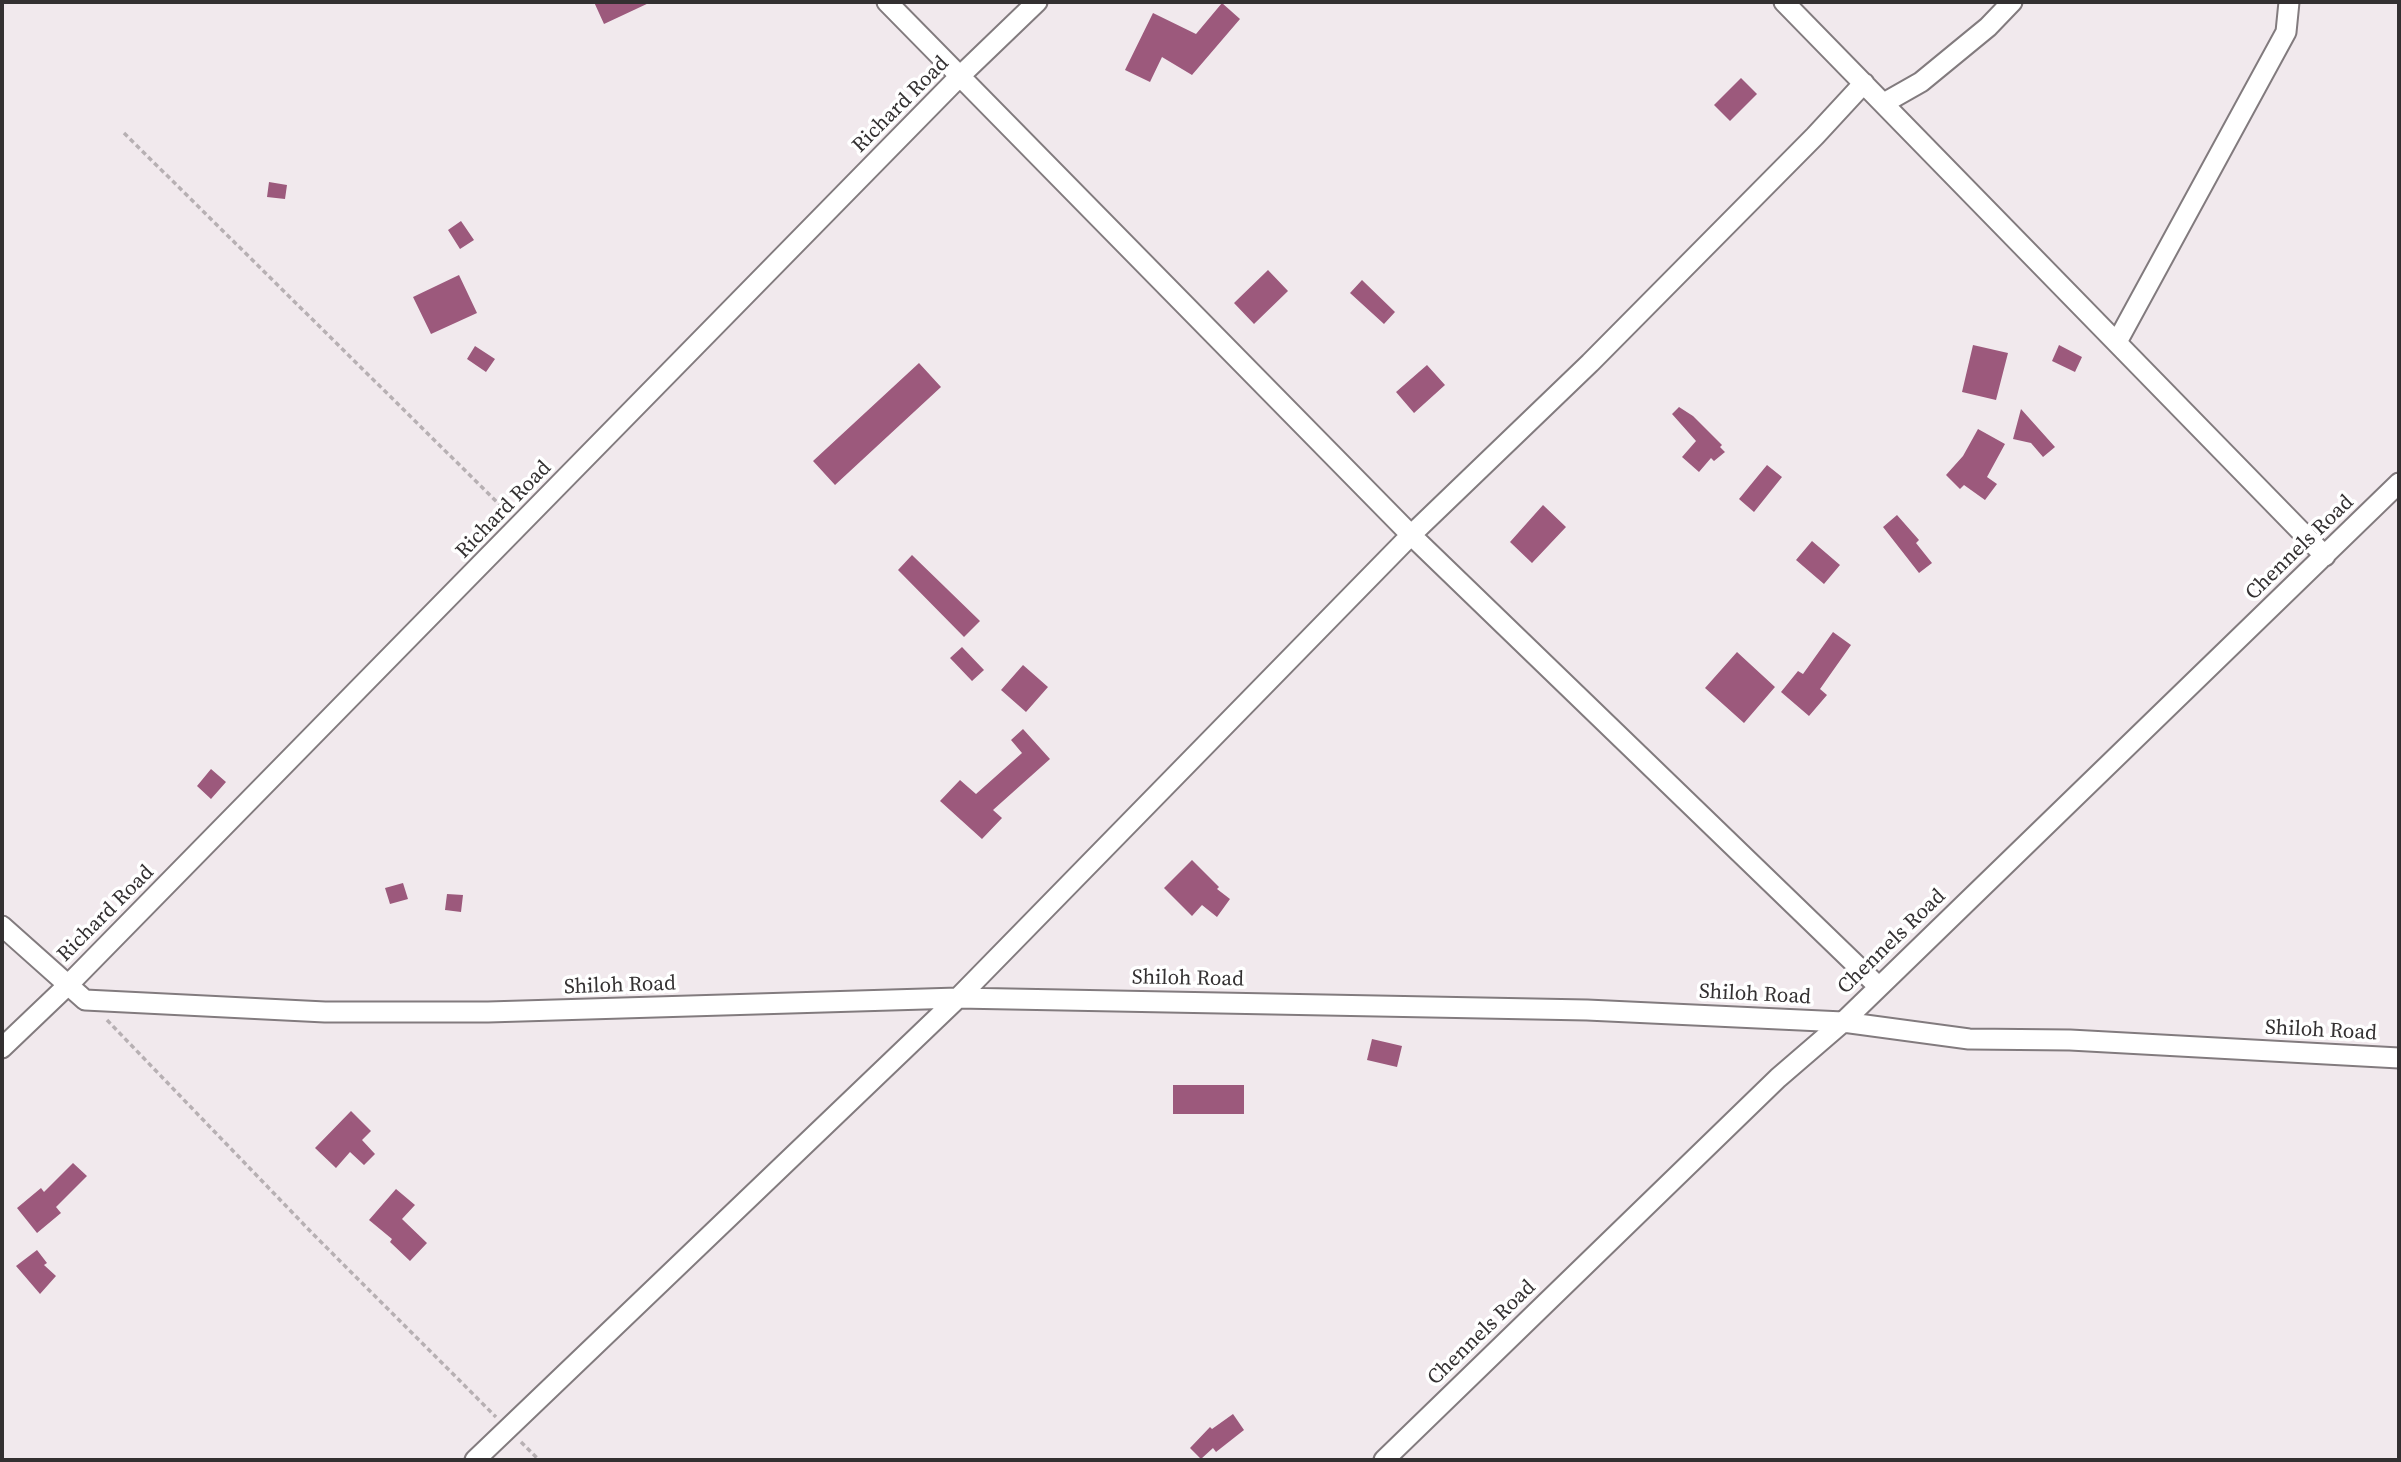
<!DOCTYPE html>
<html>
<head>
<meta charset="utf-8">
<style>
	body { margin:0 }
	#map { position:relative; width:2401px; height:1462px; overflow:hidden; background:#f1e9ed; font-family:"Source Serif 4",serif }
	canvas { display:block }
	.frame { position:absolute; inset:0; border:4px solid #333031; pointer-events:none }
</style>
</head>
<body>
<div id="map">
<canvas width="2401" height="1462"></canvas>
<div class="frame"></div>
</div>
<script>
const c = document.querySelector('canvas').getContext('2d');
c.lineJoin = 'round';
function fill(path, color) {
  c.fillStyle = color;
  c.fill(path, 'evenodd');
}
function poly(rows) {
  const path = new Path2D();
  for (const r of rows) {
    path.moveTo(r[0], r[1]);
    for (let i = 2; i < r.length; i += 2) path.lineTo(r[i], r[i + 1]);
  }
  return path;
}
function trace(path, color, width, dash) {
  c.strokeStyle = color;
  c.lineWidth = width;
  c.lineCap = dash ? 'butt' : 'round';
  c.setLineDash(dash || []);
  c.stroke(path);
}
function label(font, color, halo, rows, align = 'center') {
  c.font = font + ' "Source Serif 4",serif';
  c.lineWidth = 7;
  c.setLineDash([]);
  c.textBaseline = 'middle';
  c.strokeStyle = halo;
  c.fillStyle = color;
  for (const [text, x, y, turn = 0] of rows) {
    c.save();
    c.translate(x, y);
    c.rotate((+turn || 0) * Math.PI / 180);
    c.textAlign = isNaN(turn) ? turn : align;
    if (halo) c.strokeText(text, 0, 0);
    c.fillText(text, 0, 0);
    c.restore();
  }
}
const building = poly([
	[594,2,651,2,604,24],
	[1222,3,1240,19,1192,75,1162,57,1150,82,1125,70,1153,13,1196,34],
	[1741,78,1757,94,1730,121,1714,105],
	[269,182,287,185,285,199,267,197],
	[461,221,474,240,460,249,448,230],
	[1268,270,1288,291,1254,324,1234,303],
	[459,275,477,313,431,334,413,297],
	[1362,280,1395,312,1384,324,1350,293],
	[1973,345,2008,353,1996,400,1962,392],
	[2059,345,2082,357,2075,372,2052,361],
	[475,346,495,359,486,372,467,359],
	[919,363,941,387,835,485,813,461],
	[1427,365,1445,385,1414,413,1396,392],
	[1679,407,1693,416,1722,445,1720,447,1725,452,1714,461,1711,458,1699,472,1682,457,1696,441,1672,414],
	[2021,409,2055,447,2043,457,2031,443,2013,439],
	[1978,429,2005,444,1987,477,1997,484,1985,500,1964,485,1960,489,1946,475,1963,456],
	[1767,465,1782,477,1754,512,1739,499],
	[1543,505,1566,527,1532,563,1510,542],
	[1897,515,1919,540,1916,543,1932,563,1919,573,1883,527],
	[1812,541,1840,565,1824,584,1796,560],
	[912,555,980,621,964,637,898,570],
	[1833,632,1851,645,1820,689,1827,695,1809,716,1781,692,1798,671,1803,674],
	[962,647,984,670,972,681,950,658],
	[1737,652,1775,687,1744,723,1705,688],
	[1023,665,1048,687,1026,712,1001,690],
	[1023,729,1050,759,993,810,1002,818,982,839,940,801,960,780,976,794,1022,753,1011,740],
	[211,769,226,782,211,799,197,786],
	[1192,860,1219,887,1217,889,1230,899,1217,917,1202,905,1192,916,1164,888],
	[403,883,408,899,390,904,385,888],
	[447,894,463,895,461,912,445,910],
	[1372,1039,1402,1046,1397,1067,1367,1060],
	[1173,1085,1244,1085,1244,1114,1173,1114],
	[351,1111,371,1131,362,1140,375,1154,364,1165,350,1152,336,1168,315,1148],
	[73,1163,87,1176,56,1207,61,1213,37,1233,17,1208,41,1188,44,1192],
	[396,1189,415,1205,402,1219,427,1243,410,1261,390,1242,392,1239,369,1220],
	[37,1250,47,1263,44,1265,56,1276,40,1294,16,1266],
	[1233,1414,1244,1430,1216,1452,1213,1448,1201,1459,1190,1448,1210,1427,1212,1429]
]);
const path = poly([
	[124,133,507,512],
	[107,1020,314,1235,496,1417],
	[521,1442,539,1460]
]);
const minor = poly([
	[887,2,1411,535,1879,987],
	[1784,2,2325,556],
	[1884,103,1921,82,1988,27,2012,2],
	[2117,342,2286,32,2289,2],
	[2,926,85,1000,325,1012,488,1012,958,998,1587,1010,1843,1022,1969,1039,2070,1040,2399,1058],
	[2,1048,68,985,960,76,1037,2],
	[475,1460,958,998,1411,535,1590,363,1815,136,1864,83],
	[1384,1460,1778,1078,1843,1022,2399,483]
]);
const streetNames = [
	["Richard Road",901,105,-45],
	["Richard Road",504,510,-46],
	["Chennels Road",2300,548,-44],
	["Richard Road",106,914,-45],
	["Chennels Road",1892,942,-44],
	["Shiloh Road",1188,979,1],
	["Shiloh Road",620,986,-2],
	["Shiloh Road",1755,995,3],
	["Shiloh Road",2321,1031,3],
	["Chennels Road",1482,1333,-44]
];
fill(building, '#9c597c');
trace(minor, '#827b7e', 23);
trace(path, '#b7b0b3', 3.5, [5, 3.5]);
trace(minor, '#fff', 19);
label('21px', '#333031', '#fff', streetNames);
</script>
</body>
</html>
